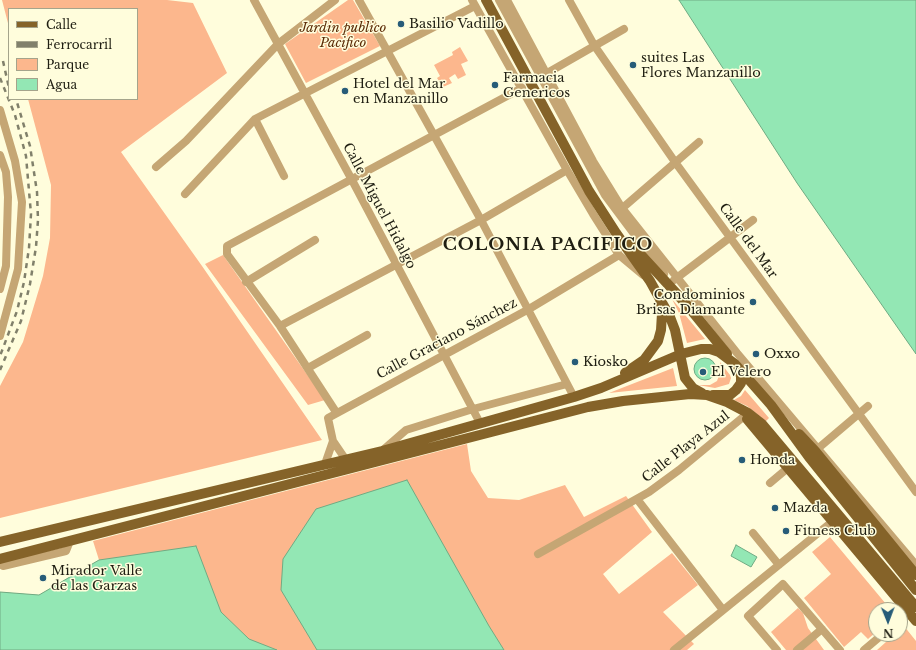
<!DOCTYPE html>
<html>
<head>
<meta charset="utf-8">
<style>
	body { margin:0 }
	#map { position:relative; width:916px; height:650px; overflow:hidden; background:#fffddc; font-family:"Libre Baskerville",serif }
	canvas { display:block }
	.legend { position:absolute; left:8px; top:8px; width:130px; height:92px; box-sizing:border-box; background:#fffddc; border:1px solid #a5a48b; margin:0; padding:5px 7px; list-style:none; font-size:12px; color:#1f1e12 }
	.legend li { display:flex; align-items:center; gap:8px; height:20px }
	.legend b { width:20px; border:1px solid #a5a48b }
	.north { position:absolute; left:868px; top:602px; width:40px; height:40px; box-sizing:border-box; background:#fffddc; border:1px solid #a5a48b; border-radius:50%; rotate:179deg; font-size:11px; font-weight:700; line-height:16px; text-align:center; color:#1f1e12 }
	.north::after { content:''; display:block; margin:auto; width:14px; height:18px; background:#275c78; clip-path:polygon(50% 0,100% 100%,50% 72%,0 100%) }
</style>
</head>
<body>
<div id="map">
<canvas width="916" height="650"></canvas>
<ul class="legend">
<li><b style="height:5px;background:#856329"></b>Calle</li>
<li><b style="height:5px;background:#81806b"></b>Ferrocarril</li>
<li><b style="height:11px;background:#fcb78d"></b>Parque</li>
<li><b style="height:11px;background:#93e7b4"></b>Agua</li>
</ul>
<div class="north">N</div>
</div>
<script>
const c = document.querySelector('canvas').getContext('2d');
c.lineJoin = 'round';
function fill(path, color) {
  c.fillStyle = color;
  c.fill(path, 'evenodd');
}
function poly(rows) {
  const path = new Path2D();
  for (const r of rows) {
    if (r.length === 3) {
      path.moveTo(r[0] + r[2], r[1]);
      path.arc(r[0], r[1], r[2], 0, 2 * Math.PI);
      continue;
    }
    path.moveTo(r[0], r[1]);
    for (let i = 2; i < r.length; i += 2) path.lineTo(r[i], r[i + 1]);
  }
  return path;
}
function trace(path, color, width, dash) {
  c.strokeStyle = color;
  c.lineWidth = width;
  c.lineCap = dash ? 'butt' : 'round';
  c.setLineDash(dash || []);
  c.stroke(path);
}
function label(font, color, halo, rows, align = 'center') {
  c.font = font + ' "Libre Baskerville",serif';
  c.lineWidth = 3;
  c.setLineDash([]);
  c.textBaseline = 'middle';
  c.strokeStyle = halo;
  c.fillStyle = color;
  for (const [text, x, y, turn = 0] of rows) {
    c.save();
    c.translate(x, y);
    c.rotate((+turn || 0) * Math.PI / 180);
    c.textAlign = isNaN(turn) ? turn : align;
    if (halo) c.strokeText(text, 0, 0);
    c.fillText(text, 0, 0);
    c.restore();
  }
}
const green = poly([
	[2,0,167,0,193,3,227,73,121,152,202,266,322,440,0,518,0,386,23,342,43,276,50,238,51,185,28,99,137,99,137,9,9,9,9,27],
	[348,0,353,0,380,46,306,83,285,44],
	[460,47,468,61,461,64,466,75,458,79,455,74,449,78,452,83,443,87,437,78,440,76,434,65,453,55,452,52],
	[223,255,325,400,308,405,205,264],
	[672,299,705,339,687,343,679,313],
	[720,362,730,375,731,378,729,384,715,388,698,385,710,385,717,381,721,370],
	[673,368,677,386,609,393],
	[745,390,769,418,766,421,747,406,734,400,741,396],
	[467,444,471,471,488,498,519,500,565,485,584,517,626,496,652,532,603,574,619,594,672,553,698,585,663,612,694,644,687,650,0,650,0,592,39,595,99,560,93,541],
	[830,537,891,610,876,610,876,632,868,639,861,632,844,647,804,598,831,574,812,552],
	[798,608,803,613,808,628,824,650,786,650,771,632],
	[904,626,916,641,916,650,877,650,895,634,900,634,900,630]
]);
const water = poly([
	[679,0,916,0,916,354,797,183,679,0],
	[705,369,11],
	[407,480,489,626,504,650,317,650,281,590,283,559,316,509,407,480],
	[736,545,757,557,751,567,731,556,736,545],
	[196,546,221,612,249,639,277,650,0,650,0,592,39,595,99,560,196,546]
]);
const minor = poly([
	[254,0,352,180,480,423],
	[359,0,481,220,574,397],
	[472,0,567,170,593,214,619,255,643,275],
	[499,0,605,195,664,274],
	[507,0,593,161,622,208,737,353,916,565],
	[569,0,594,45,675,162,916,492],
	[542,76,624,29],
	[0,110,15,161,22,202,18,269,0,336],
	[255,119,284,176],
	[0,155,6,172,8,197,6,266,0,289],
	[156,167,186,141,278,44,335,0],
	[185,194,255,119,475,6],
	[619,211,699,142],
	[674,280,753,220],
	[246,282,315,240],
	[280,326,481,220,567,170],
	[308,368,367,335],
	[336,412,280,326,227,254,227,246,522,88],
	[333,441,346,460],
	[383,450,406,430,473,409,567,384],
	[815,451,868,406],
	[325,464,333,441,328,418,529,309,619,255],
	[770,483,789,467],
	[637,499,723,610],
	[753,533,779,565],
	[538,554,649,492,679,470,748,413],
	[0,564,3,566,66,551,70,541],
	[900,621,913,609],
	[674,650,833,521],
	[777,650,748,616,783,584,840,650],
	[797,650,822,629],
	[864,650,883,634]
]);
const major = poly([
	[486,0,589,191,616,233,650,281,670,317,675,330,685,378,693,388,702,393],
	[630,243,687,305,727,354],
	[625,373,644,360,658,341,661,330,662,313,659,305],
	[713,395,730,395,736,390,741,383,741,376,738,369],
	[747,419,916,621],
	[799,434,815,451,916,575],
	[0,542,382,451,574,397,601,388,681,354,701,349,710,349,719,352,735,364,771,405,809,457,916,590],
	[0,559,588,407,623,401,690,394,707,395,727,402,748,413,762,424,916,607]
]);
const rail = poly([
	[3,61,9,88],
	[0,78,15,115,26,156,31,214,29,248,24,282,17,311,0,356],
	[0,370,21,321,30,284,36,247,38,220,37,192,30,146,16,99]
]);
const markers = [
	[401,24,4,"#275c78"],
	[633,65,4,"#275c78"],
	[495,85,4,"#275c78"],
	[345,91,4,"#275c78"],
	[753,302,4,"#275c78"],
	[756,354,4,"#275c78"],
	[575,362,4,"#275c78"],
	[703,372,4,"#275c78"],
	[742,460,4,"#275c78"],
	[775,508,4,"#275c78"],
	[786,531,4,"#275c78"],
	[43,578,4,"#275c78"]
];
const poiNames = [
	["Basilio Vadillo",409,24],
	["suites Las",641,58],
	["Flores Manzanillo",641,73],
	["Farmacia",503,78],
	["Genericos",503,93],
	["Hotel del Mar",353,84],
	["en Manzanillo",353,99],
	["Condominios",745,295,"right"],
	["Brisas Diamante",745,310,"right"],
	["Oxxo",764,354],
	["Kiosko",583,362],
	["El Velero",711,372],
	["Honda",750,460],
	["Mazda",783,508],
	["Fitness Club",794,531],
	["Mirador Valle",51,571],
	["de las Garzas",51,586]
];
const parkNames = [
	["Jardin publico",343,28],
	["Pacifico",343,43]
];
const streetNames = [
	["Calle Miguel Hidalgo",379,206,62],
	["Calle del Mar",748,241,54],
	["Calle Graciano Sánchez",447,339,-28],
	["Calle Playa Azul",686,447,-38]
];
const districtNames = [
	["COLONIA PACIFICO",548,245]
];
fill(green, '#fcb78d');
fill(water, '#93e7b4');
trace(water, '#70ab83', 1);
trace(minor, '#c5a674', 8);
trace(major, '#856329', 10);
trace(rail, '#81806b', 2.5, [5, 5]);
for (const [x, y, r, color] of markers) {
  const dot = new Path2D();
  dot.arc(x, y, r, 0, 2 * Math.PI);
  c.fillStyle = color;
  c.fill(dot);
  trace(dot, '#fffddc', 1.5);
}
label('13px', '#1f1e12', '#fffddc', poiNames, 'left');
label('italic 13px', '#5c2c07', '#fffddc', parkNames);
label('13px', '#1f1e12', '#fffddc', streetNames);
c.letterSpacing = '1px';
label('bold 17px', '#1f1e12', '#fffddc', districtNames);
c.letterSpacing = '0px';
</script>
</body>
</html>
